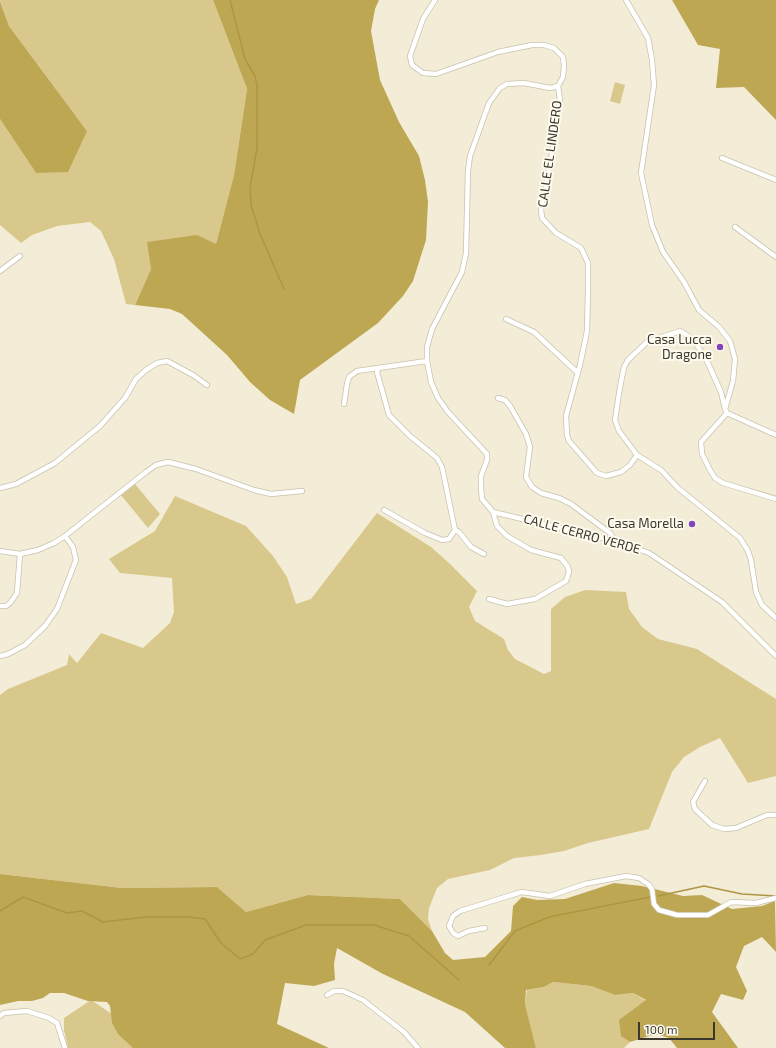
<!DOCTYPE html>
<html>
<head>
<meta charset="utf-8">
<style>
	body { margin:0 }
	#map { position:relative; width:776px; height:1048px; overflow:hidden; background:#f3edd7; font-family:"Exo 2",sans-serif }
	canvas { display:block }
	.scale { position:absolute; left:638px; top:1022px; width:77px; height:18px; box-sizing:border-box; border:2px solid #39372e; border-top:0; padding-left:5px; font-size:12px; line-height:14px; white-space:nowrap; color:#39372e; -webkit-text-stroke:3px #fefaed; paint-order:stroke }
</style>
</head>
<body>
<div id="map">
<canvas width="776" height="1048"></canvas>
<div class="scale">100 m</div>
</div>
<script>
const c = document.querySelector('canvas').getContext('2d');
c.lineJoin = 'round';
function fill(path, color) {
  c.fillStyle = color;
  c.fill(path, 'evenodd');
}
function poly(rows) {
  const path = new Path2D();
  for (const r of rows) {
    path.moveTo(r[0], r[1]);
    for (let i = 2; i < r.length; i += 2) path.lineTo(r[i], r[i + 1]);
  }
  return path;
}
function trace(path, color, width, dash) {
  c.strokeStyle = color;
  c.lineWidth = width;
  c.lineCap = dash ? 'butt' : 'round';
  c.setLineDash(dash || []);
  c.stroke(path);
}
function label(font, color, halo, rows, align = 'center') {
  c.font = font + ' "Exo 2",sans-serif';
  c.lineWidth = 4;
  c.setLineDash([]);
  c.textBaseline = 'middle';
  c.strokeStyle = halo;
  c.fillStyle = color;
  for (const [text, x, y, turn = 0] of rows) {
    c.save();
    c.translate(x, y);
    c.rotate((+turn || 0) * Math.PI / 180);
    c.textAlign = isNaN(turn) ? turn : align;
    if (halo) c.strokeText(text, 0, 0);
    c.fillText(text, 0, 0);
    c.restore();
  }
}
const green = poly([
	[0,0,213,0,247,89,234,175,216,244,148,242,151,269,135,305,126,304,114,259,101,231,90,222,57,226,32,235,21,243,0,225,0,119,36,173,87,131,9,26],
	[615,82,625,85,620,104,610,101],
	[135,484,160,514,148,528,121,495],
	[175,496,246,526,273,556,287,577,296,604,311,599,377,513,431,547,449,563,477,591,469,607,475,621,504,639,508,650,515,659,544,674,551,671,551,609,565,597,585,590,626,592,629,609,642,627,658,639,697,649,776,699,776,776,748,783,720,738,700,747,684,757,672,772,649,829,588,843,564,851,541,855,514,858,490,870,448,879,437,888,429,908,428,919,432,931,400,899,308,895,246,912,217,887,122,888,0,874,0,695,8,689,67,665,69,654,77,663,101,633,143,648,170,623,174,612,172,578,120,573,109,559,155,531],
	[553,982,591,986,615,995,633,993,646,1001,621,1035,630,1042,624,1048,536,1048,525,1004,527,990,544,987],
	[91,1000,133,1028,152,1048,68,1048,64,1030,64,1018]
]);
const forest = poly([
	[213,0,379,0,375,9,371,31,380,80,399,122,419,156,425,180,428,202,426,240,413,281,403,296,378,323,300,380,294,414,270,400,250,382,227,355,182,314,170,309,135,305,151,269,147,242,197,235,216,244,234,175,247,89],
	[672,0,776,0,776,120,744,87,716,88,720,49,698,45],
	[0,1,9,26,87,131,68,172,36,173,0,119],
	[0,874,122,888,217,887,246,912,308,895,400,899,432,931,445,953,453,960,485,957,511,931,513,906,522,897,537,900,565,899,614,883,642,886,683,896,702,895,732,909,762,906,775,901,776,952,762,937,744,946,736,967,747,991,743,1000,721,994,712,1012,738,1048,677,1048,669,1038,656,1034,630,1042,621,1036,619,1020,646,1000,633,993,615,995,591,986,553,982,544,987,526,990,525,1004,536,1048,505,1048,465,1012,383,974,337,948,334,964,335,980,314,986,285,983,277,1024,329,1048,133,1048,118,1034,112,1023,110,1006,107,1002,88,1001,64,993,50,993,43,998,32,1001,18,1001,0,1005]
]);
const stream = poly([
	[230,0,245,59,255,76,257,85,257,148,250,188,251,205,260,234,284,289],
	[658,896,704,886,742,894,776,896],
	[0,911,23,897,67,913,82,911,103,922,145,917,189,917,205,919,221,943,240,959,253,954,265,940,306,925,374,925,409,936,459,980],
	[489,965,515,931,549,917,650,897]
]);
const street = poly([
	[435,0,423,19,410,56,412,65,423,73,436,74,498,52,532,45,544,45,554,48,563,57,564,66,563,77,558,86,560,100,550,166,541,209,542,218,556,233,581,248,588,263,588,290,587,331,580,365,566,416,567,435,569,441,597,473,606,476,621,472,630,465,637,455],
	[626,0,648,38,652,60,654,85,641,173,652,225,663,252,684,282,699,310,719,327,730,341,735,359,733,381,725,409,727,413],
	[558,86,550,88,524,83,507,84,500,88,489,103,470,156,468,171,466,253,462,272,432,329,427,347,427,361,431,382,438,398,448,412,487,454,487,460,481,476,481,488,482,499,493,512,615,541,649,553,722,602,776,656],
	[722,158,776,180],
	[735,227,776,257],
	[0,271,20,256],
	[506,319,534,332,578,373],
	[378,369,377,372,389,415,410,436,437,458,442,467,455,530,449,539,442,540,425,533,384,510],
	[498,398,505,400,510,406,526,434,530,447,526,477,532,487,541,493,559,498,571,504,610,533,615,541],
	[344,404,347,384,349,377,357,371,427,361],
	[725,409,721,392,707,361,693,339,680,331,647,342,628,360,624,367,620,387,615,420,619,431,637,455,661,470,678,488,740,538,748,551,751,560,756,592,762,605,776,618],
	[727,413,701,442,702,454,710,470,715,478,723,483,776,499],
	[727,413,776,435],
	[0,488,16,484,55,463,100,426,125,398,136,379,146,370,157,363,167,361,193,375,207,385],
	[455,530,459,532,471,547,484,554],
	[65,536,146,472,156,465,168,462,196,469,254,490,271,494,302,491],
	[0,551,20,554,38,550,54,543,65,536,73,547,76,560,57,609,45,626,25,645,8,654,0,656],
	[489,599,507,604,535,599,566,581,569,572,568,567,561,558,531,550,507,536,497,526,493,512],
	[0,606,6,606,10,603,17,593,20,554],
	[705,781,693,802,695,809,712,825,724,829,736,828,767,815,776,815],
	[485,928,469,931,458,936,453,933,449,926,453,916,460,911,515,894,522,892,550,896,585,884,626,876,639,878,648,884,652,889,654,904,659,910,677,915,708,915,731,902,756,903,776,898],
	[327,995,334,991,343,991,363,1000,404,1032,418,1048],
	[0,1016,4,1013,27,1011,49,1018,57,1023,65,1048]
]);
const markers = [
	[720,347,4,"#8246bc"],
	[692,524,4,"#8246bc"]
];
const streetNames = [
	["CALLE EL LINDERO",550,154,-82],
	["CALLE CERRO VERDE",582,534,15]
];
const poiNames = [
	["Casa Lucca",712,340],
	["Dragone",712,355],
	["Casa Morella",684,524]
];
fill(green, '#d9c88c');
fill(forest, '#bea753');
trace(stream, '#ad9641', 1.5);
trace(street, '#c8c2ad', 6);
trace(street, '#fff', 4.5);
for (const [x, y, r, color] of markers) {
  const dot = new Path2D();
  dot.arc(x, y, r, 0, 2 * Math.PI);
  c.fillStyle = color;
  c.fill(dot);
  trace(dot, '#fefaed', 1.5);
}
label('13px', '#39372e', '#fefaed', streetNames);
label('13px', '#39372e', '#fefaed', poiNames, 'right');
</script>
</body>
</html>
